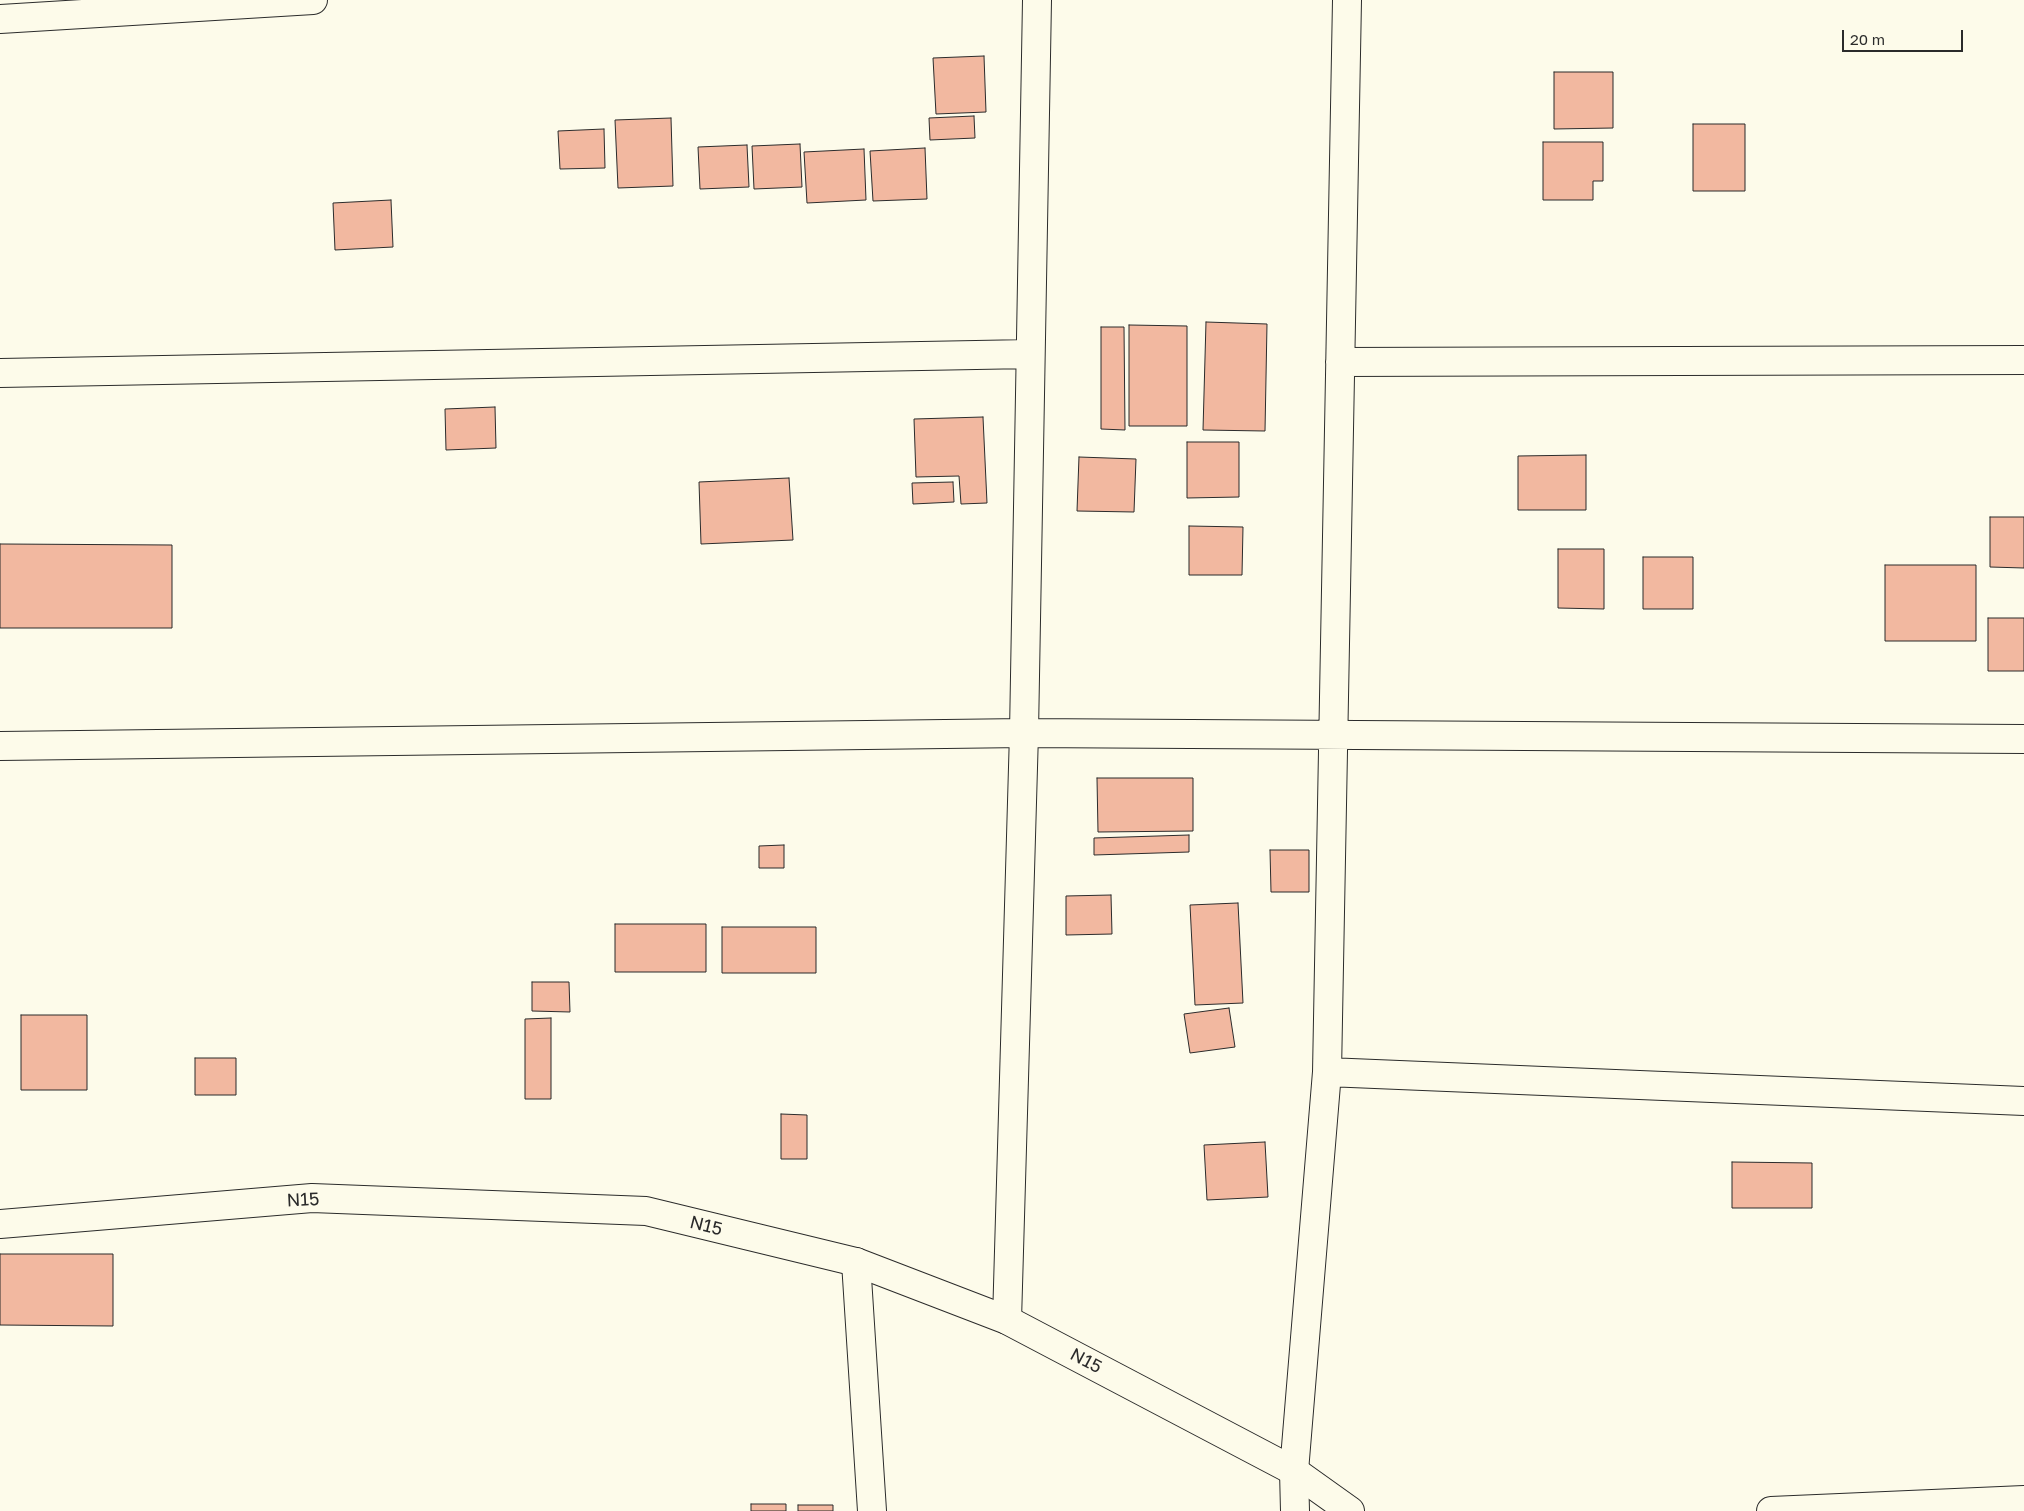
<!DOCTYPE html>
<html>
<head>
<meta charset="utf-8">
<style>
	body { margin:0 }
	#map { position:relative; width:2024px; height:1511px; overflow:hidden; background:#fdfbea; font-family:"Golos Text",sans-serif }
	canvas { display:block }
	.scale { position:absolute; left:1842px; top:30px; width:121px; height:22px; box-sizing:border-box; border:2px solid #2b2b2b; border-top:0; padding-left:6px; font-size:15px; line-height:18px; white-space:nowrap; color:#2b2b2b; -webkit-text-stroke:4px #fdfbea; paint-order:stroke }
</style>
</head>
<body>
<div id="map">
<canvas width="2024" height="1511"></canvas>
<div class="scale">20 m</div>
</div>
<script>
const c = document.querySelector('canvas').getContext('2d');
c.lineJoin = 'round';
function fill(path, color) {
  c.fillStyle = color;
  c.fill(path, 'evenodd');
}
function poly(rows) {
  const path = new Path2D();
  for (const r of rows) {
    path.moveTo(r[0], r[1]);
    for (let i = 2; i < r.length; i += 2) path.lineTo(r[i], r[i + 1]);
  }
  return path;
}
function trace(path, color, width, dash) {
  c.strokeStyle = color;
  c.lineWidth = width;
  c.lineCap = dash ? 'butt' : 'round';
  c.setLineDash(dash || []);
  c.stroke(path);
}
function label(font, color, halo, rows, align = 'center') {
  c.font = font + ' "Golos Text",sans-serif';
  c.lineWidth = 4;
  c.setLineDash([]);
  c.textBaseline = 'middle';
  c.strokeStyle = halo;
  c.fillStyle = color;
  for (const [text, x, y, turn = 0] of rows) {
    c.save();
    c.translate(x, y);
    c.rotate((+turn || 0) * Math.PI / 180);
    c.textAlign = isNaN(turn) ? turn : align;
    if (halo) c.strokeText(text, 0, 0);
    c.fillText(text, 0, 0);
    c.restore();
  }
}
const building = poly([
	[984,56,986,112,936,114,933,58,984,56],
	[1554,72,1613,72,1613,128,1554,129,1554,72],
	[974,116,975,138,930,140,929,118,974,116],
	[671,118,673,186,618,188,615,120,671,118],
	[1693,124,1745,124,1745,191,1693,191,1693,124],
	[604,129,605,168,560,169,558,131,604,129],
	[1543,142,1603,142,1603,181,1593,181,1593,200,1543,200,1543,142],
	[800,144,802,187,754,189,752,146,800,144],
	[747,145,749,187,700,189,698,147,747,145],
	[925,148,927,199,873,201,870,151,925,148],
	[864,149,866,200,807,203,804,152,864,149],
	[391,200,393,247,335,250,333,203,391,200],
	[1206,322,1267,324,1265,431,1203,430,1206,322],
	[1129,325,1187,326,1187,426,1129,426,1129,325],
	[1101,327,1124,327,1125,430,1101,429,1101,327],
	[495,407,496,448,446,450,445,409,495,407],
	[983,417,987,503,961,504,959,476,916,477,914,419,983,417],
	[1187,442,1239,442,1239,497,1187,498,1187,442],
	[1586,455,1586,510,1518,510,1518,456,1586,455],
	[1079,457,1136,459,1134,512,1077,511,1079,457],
	[789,478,793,540,701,544,699,482,789,478],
	[953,482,954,502,913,504,912,483,953,482],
	[1990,517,2024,517,2024,568,1990,567,1990,517],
	[1189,526,1243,527,1242,575,1189,575,1189,526],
	[0,544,172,545,172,628,0,628,0,544],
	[1558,549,1604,549,1604,609,1558,608,1558,549],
	[1643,557,1693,557,1693,609,1643,609,1643,557],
	[1885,565,1976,565,1976,641,1885,641,1885,565],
	[1988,618,2024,618,2024,671,1988,671,1988,618],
	[1097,778,1193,778,1193,831,1098,832,1097,778],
	[1189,835,1189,852,1094,855,1094,838,1189,835],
	[784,845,784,868,759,868,759,846,784,845],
	[1270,850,1309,850,1309,892,1271,892,1270,850],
	[1111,895,1112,934,1066,935,1066,896,1111,895],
	[1238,903,1243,1003,1195,1005,1190,905,1238,903],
	[615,924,706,924,706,972,615,972,615,924],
	[722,927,816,927,816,973,722,973,722,927],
	[532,982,569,982,570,1012,532,1011,532,982],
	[1229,1008,1235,1047,1190,1053,1184,1014,1229,1008],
	[21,1015,87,1015,87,1090,21,1090,21,1015],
	[551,1018,551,1099,525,1099,525,1019,551,1018],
	[195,1058,236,1058,236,1095,195,1095,195,1058],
	[781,1114,807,1115,807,1159,781,1159,781,1114],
	[1265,1142,1268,1197,1207,1200,1204,1145,1265,1142],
	[1732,1162,1812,1163,1812,1208,1732,1208,1732,1162],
	[0,1254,113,1254,113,1326,0,1325,0,1254],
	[751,1504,786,1504,786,1511,751,1511,751,1504],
	[798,1505,833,1505,833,1511,798,1511,798,1505]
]);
const minor = poly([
	[0,19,313,0],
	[1340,362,2024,360],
	[0,373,1030,354],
	[0,746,1024,733,2024,739],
	[1327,1072,2024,1101],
	[856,1262,872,1511],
	[1007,1320,1024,733,1037,0],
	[1295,1511,1294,1471,1327,1072,1347,0],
	[1771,1511,2024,1500]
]);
const major = poly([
	[0,1224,312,1198,646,1211,856,1262,1007,1320,1294,1471,1350,1511]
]);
const streetNames = [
	["N15",303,1200,-3],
	["N15",706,1226,14],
	["N15",1086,1361,28]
];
fill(building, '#f2b8a0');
trace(building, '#2b2b2b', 1);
trace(minor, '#2b2b2b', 30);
trace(major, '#2b2b2b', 30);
trace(minor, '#fdfbea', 28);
trace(major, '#fdfbea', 28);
label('18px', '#2b2b2b', '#fdfbea', streetNames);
</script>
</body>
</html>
